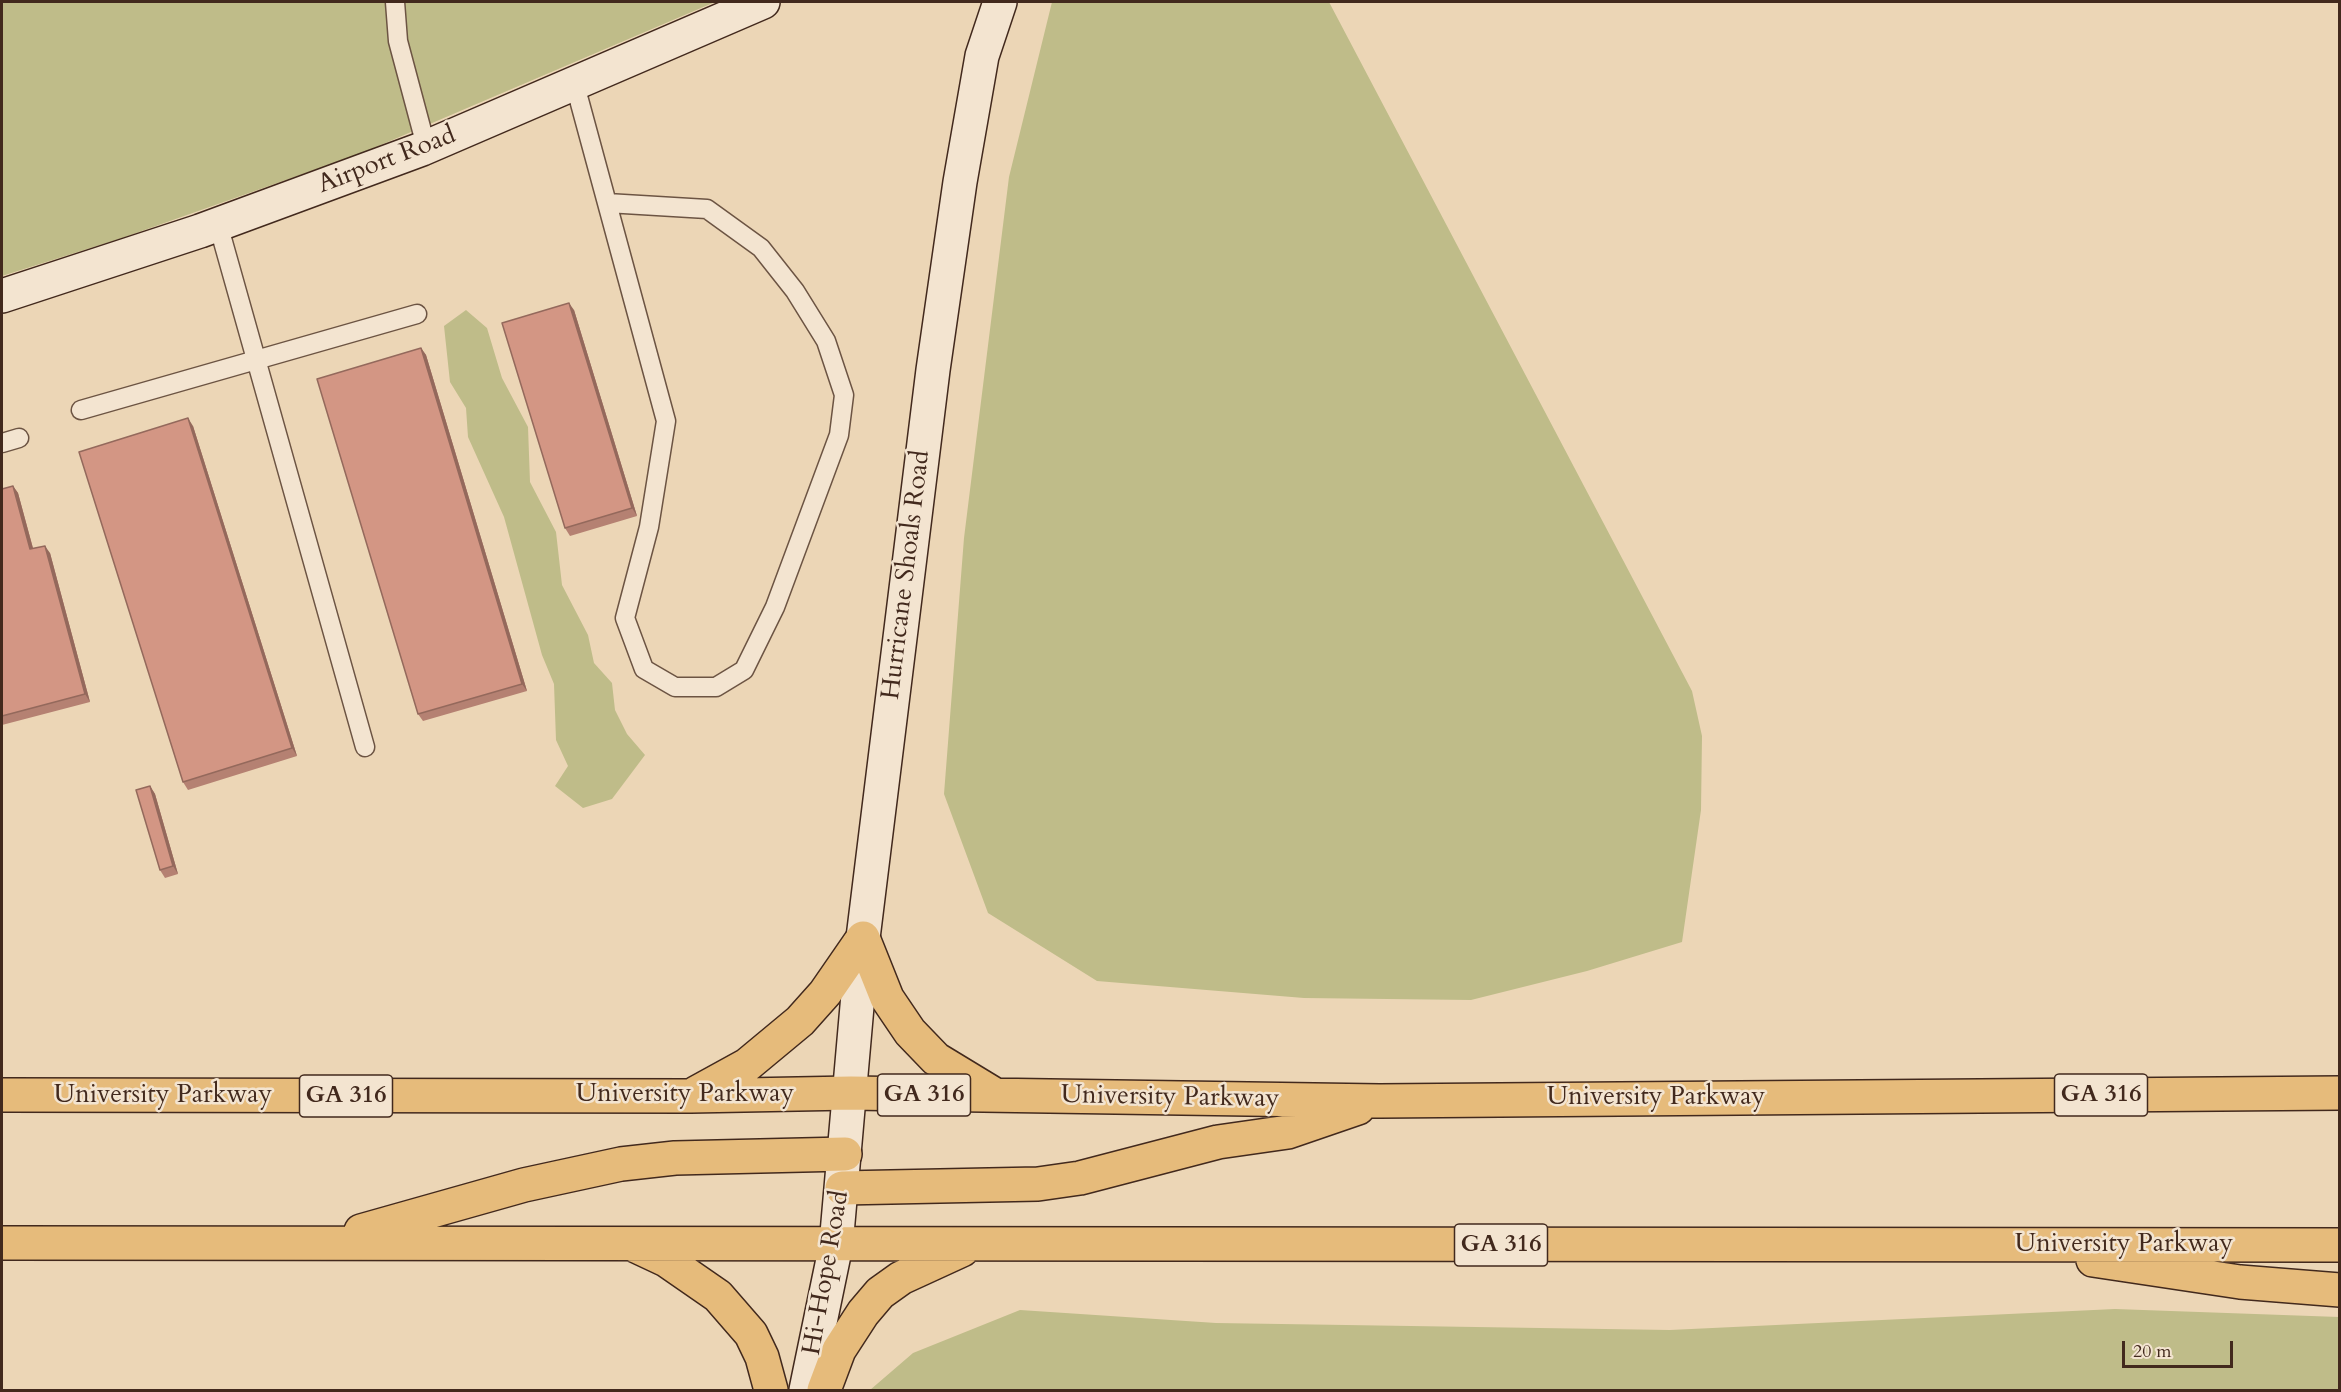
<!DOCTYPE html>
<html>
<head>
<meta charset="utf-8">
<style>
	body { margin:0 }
	#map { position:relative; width:2341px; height:1392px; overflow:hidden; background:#ecd6b6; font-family:Cardo,serif }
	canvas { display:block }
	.frame { position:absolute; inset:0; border:3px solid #42291d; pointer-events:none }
	.scale { position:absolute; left:2122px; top:1341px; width:111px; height:27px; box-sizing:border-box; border:3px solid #42291d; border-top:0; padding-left:8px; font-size:18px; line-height:21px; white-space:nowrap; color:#42291d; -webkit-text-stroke:4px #f3e4d0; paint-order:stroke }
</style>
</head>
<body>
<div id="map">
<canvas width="2341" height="1392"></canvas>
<div class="frame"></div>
<div class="scale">20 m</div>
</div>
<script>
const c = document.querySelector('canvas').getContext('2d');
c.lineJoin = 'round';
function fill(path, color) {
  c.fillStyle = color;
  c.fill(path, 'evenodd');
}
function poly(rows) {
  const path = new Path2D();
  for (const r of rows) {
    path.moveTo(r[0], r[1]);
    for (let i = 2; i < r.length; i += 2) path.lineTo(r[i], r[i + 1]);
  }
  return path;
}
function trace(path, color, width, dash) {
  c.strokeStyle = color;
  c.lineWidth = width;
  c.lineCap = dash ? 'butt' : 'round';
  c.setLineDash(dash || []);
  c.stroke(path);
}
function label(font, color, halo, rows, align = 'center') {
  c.font = font + ' Cardo,serif';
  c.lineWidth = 5;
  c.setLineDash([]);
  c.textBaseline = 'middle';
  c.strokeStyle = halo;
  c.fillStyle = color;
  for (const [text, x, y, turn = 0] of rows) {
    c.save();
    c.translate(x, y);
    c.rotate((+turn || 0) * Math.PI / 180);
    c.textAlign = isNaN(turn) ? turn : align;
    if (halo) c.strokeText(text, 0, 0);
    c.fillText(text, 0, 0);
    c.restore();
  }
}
const green = poly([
	[2,2,715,2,362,153,122,238,2,276],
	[1052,2,1329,2,1692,691,1702,736,1701,810,1682,942,1587,971,1471,1000,1304,998,1097,981,988,913,944,794,964,538,1009,177],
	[466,310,487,328,502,378,528,427,530,482,556,532,562,585,588,635,594,663,612,683,615,710,627,734,645,755,612,799,583,808,555,786,568,766,556,740,554,684,542,655,504,517,468,437,466,408,450,382,444,326],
	[2115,1309,2339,1317,2339,1390,870,1390,913,1353,1020,1310,1216,1323,1670,1330]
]);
const lane = poly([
	[395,2,398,41,426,146],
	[575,85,666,421,649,527,625,618,644,669,675,687,716,687,744,670,775,607,839,435,844,395,826,341,795,291,761,248,707,209,607,203],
	[218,224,365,747],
	[81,410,417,314],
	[2,443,19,438]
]);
const secondary = poly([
	[2,296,200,231,422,149,763,2],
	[806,1390,836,1245,863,938,933,370,960,182,982,56,1000,2]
]);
const highway = poly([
	[863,938,887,998,910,1032,936,1059,992,1093],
	[696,1093,747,1065,800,1021,825,993,863,938],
	[2,1095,691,1096,851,1093,1380,1101,2340,1093],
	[842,1188,1038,1184,1080,1178,1218,1142,1288,1132,1358,1108],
	[361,1231,524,1185,621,1164,675,1158,845,1154],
	[2,1243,2340,1245],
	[634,1245,666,1260,718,1296,751,1334,762,1357,771,1390],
	[2093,1260,2240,1282,2340,1290],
	[824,1390,839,1350,863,1313,880,1293,901,1278,962,1250]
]);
const wall = poly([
	[574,310,637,516,570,536,565,528],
	[421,348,426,355,527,691,423,721,418,714],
	[193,426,297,756,188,790,183,782],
	[13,486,18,493,33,548,50,553,90,702,2,725,2,489],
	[150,786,155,794,178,874,165,878,160,870]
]);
const shadedWall = poly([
	[569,303,574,310,637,516,632,508],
	[421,348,426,355,527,691,522,684],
	[188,418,193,426,297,756,292,748],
	[13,486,18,493,35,556,30,549],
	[45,546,50,553,90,702,85,694],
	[150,786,155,794,178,874,173,866]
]);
const building = poly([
	[569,303,632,508,565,528,502,323,569,303],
	[421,348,522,684,418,714,317,379,421,348],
	[188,418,292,748,183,782,79,452,188,418],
	[13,486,30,549,45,546,85,694,2,716,2,489,13,486],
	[150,786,173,866,160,870,136,790,150,786]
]);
const shields = [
	[924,1095,93],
	[2101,1095,93],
	[346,1096,93],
	[1501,1245,93]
];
const shieldNames = [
	["GA 316",924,1095],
	["GA 316",2101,1095],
	["GA 316",346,1096],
	["GA 316",1501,1245]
];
const streetNames = [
	["Airport Road",387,161,-21],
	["Hurricane Shoals Road",907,575,-83],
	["University Parkway",685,1095],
	["University Parkway",163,1096],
	["University Parkway",1170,1098,1],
	["University Parkway",1656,1098],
	["University Parkway",2124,1245],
	["Hi-Hope Road",827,1273,-80]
];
fill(green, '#bfbc89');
trace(lane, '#6c5443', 21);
trace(secondary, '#42291d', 36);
trace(highway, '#42291d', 36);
trace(lane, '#f3e4d0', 18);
trace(secondary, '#f3e4d0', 33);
trace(highway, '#e6bb7b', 33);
fill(wall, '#b58172');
fill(shadedWall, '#94695c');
fill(building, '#d39684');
trace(building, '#94695c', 1.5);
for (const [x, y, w] of shields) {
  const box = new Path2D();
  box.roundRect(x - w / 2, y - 21, w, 42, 4.5);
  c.fillStyle = '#f3e4d0';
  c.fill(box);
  trace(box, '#42291d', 1.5);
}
label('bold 24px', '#42291d', null, shieldNames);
label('26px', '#42291d', '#f3e4d0', streetNames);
</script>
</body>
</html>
